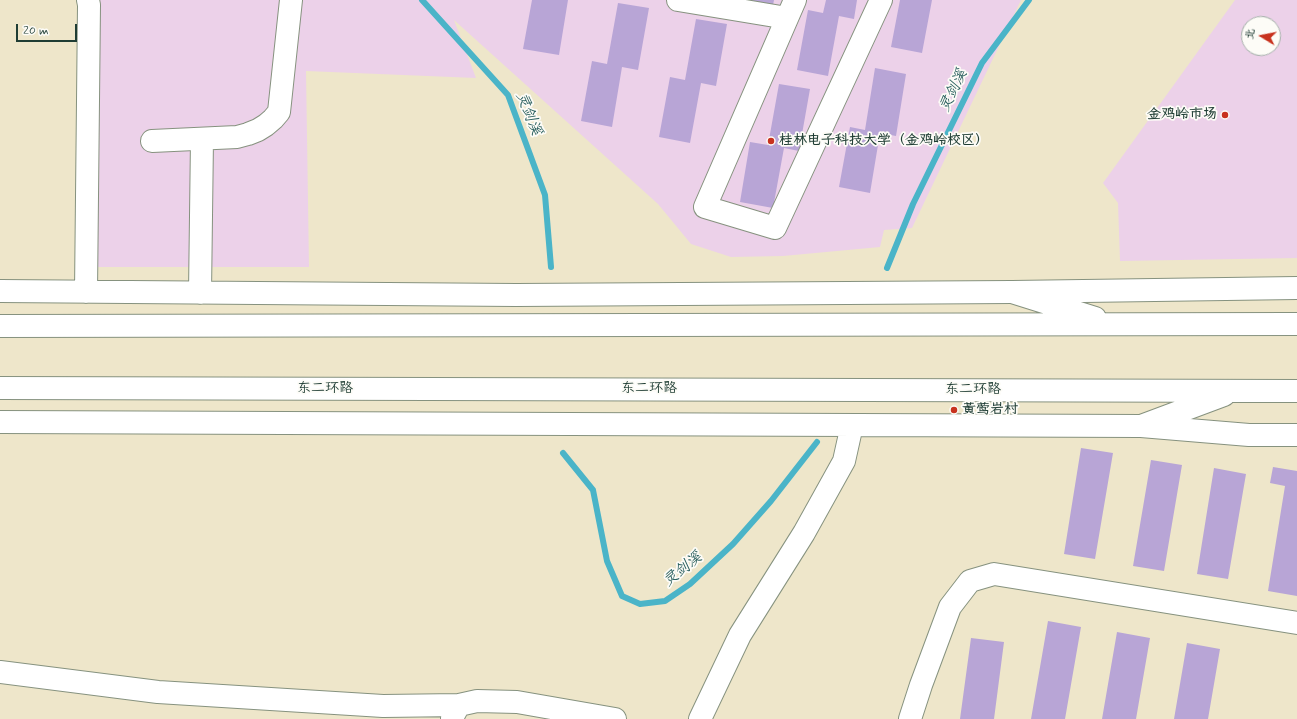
<!DOCTYPE html>
<html>
<head>
<meta charset="utf-8">
<style>
	body { margin:0 }
	#map { position:relative; width:1297px; height:719px; overflow:hidden; background:#eee6ca; font-family:Mynerve,"LXGW WenKai TC",sans-serif }
	canvas { display:block }
	.north { position:absolute; left:1241px; top:16px; width:40px; height:40px; box-sizing:border-box; background:#fdfcf7; border:1px solid #a4b0a9; border-radius:50%; rotate:280deg; font-size:11px; font-weight:700; line-height:16px; text-align:center; color:#1f3d34 }
	.north::after { content:''; display:block; margin:auto; width:14px; height:18px; background:#c8321e; clip-path:polygon(50% 0,100% 100%,50% 72%,0 100%) }
	.scale { position:absolute; left:16px; top:24px; width:61px; height:18px; box-sizing:border-box; border:2px solid #1f3d34; border-top:0; padding-left:5px; font-size:12px; line-height:14px; white-space:nowrap; color:#1f3d34; -webkit-text-stroke:3px #fdfcf7; paint-order:stroke }
</style>
</head>
<body>
<div id="map">
<canvas width="1297" height="719"></canvas>
<div class="north">北</div>
<div class="scale">20 m</div>
</div>
<script>
const c = document.querySelector('canvas').getContext('2d');
c.lineJoin = 'round';
function fill(path, color) {
  c.fillStyle = color;
  c.fill(path, 'evenodd');
}
function poly(rows) {
  const path = new Path2D();
  for (const r of rows) {
    path.moveTo(r[0], r[1]);
    for (let i = 2; i < r.length; i += 2) path.lineTo(r[i], r[i + 1]);
  }
  return path;
}
function trace(path, color, width, dash) {
  c.strokeStyle = color;
  c.lineWidth = width;
  c.lineCap = dash ? 'butt' : 'round';
  c.setLineDash(dash || []);
  c.stroke(path);
}
function label(font, color, halo, rows, align = 'center') {
  c.font = font + ' Mynerve,"LXGW WenKai TC",sans-serif';
  c.lineWidth = 3.5;
  c.setLineDash([]);
  c.textBaseline = 'middle';
  c.strokeStyle = halo;
  c.fillStyle = color;
  for (const [text, x, y, turn = 0] of rows) {
    c.save();
    c.translate(x, y);
    c.rotate((+turn || 0) * Math.PI / 180);
    c.textAlign = isNaN(turn) ? turn : align;
    if (halo) c.strokeText(text, 0, 0);
    c.fillText(text, 0, 0);
    c.restore();
  }
}
const built = poly([
	[97,0,1021,0,912,228,884,230,880,247,783,256,731,257,691,244,658,204,454,20,476,78,306,71,309,267,98,267],
	[1235,0,1297,0,1297,258,1120,261,1118,203,1103,183],
	[1249,24,1273,24,1273,48,1249,48]
]);
const stream = poly([
	[422,0,508,95,545,195,551,267],
	[887,268,913,204,982,63,1029,0],
	[563,453,593,490,607,561,622,596,640,604,665,601,690,584,733,544,771,501,817,442]
]);
const building = poly([
	[532,0,568,0,559,55,523,49],
	[740,0,774,0,772,10],
	[826,0,857,0,854,19,839,16,828,76,797,70,808,10,823,13],
	[900,0,932,0,922,53,891,47],
	[618,3,649,8,638,70,622,67,612,127,581,121,592,61,607,64],
	[696,19,727,24,716,86,701,83,690,143,659,137,670,77,685,80],
	[875,68,906,74,896,136,880,133,870,193,839,187,850,127,865,130],
	[779,84,810,89,799,151,784,148,773,208,740,202,750,142,768,145],
	[1081,448,1113,453,1095,559,1064,554],
	[1151,460,1182,465,1164,571,1133,566],
	[1273,467,1297,471,1297,596,1268,591,1285,486,1270,483],
	[1214,468,1246,474,1228,579,1197,574],
	[1048,621,1081,627,1065,719,1031,719],
	[1117,632,1150,638,1136,719,1102,719],
	[971,638,1004,642,994,719,960,719],
	[1187,643,1220,649,1208,719,1174,719]
]);
const minor = poly([
	[678,0,787,18],
	[795,0,705,207,775,228,881,0],
	[152,141,237,137,248,134,258,130,266,125,273,119,279,112,291,0],
	[0,291,516,295,1012,292,1297,288],
	[86,292,89,5,88,0],
	[200,293,202,139],
	[0,422,1141,426,1249,435,1297,435],
	[0,672,158,692,383,706,459,705],
	[452,718,459,705,477,701,517,702,615,719],
	[700,719,740,635,804,533,844,461,852,425],
	[910,719,921,685,950,607,970,581,994,574,1297,623]
]);
const major = poly([
	[1012,292,1095,318],
	[0,326,1297,324],
	[0,388,1297,391],
	[1141,426,1224,395]
]);
const markers = [
	[1225,115,4,"#c8321e"],
	[771,141,4,"#c8321e"],
	[954,410,4,"#c8321e"]
];
const poiNames = [
	["金鸡岭市场",1217,115,"right"],
	["桂林电子科技大学（金鸡岭校区）",779,141],
	["黄莺岩村",962,410]
];
const streetNames = [
	["东二环路",325,389],
	["东二环路",649,389],
	["东二环路",973,390]
];
const waterNames = [
	["灵剑溪",954,91,-64],
	["灵剑溪",528,114,68],
	["灵剑溪",683,570,-39]
];
fill(built, '#ecd1e9');
trace(stream, '#4ab4c8', 6);
fill(building, '#b8a5d6');
trace(minor, '#86927f', 24);
trace(major, '#86927f', 24);
trace(minor, '#fff', 22);
trace(major, '#fff', 22);
for (const [x, y, r, color] of markers) {
  const dot = new Path2D();
  dot.arc(x, y, r, 0, 2 * Math.PI);
  c.fillStyle = color;
  c.fill(dot);
  trace(dot, '#fdfcf7', 1.5);
}
label('bold 14px', '#1f3d34', '#fdfcf7', poiNames, 'left');
label('14px', '#1f3d34', '#fdfcf7', streetNames);
label('italic 15px', '#2c6160', '#fdfcf7', waterNames);
</script>
</body>
</html>
